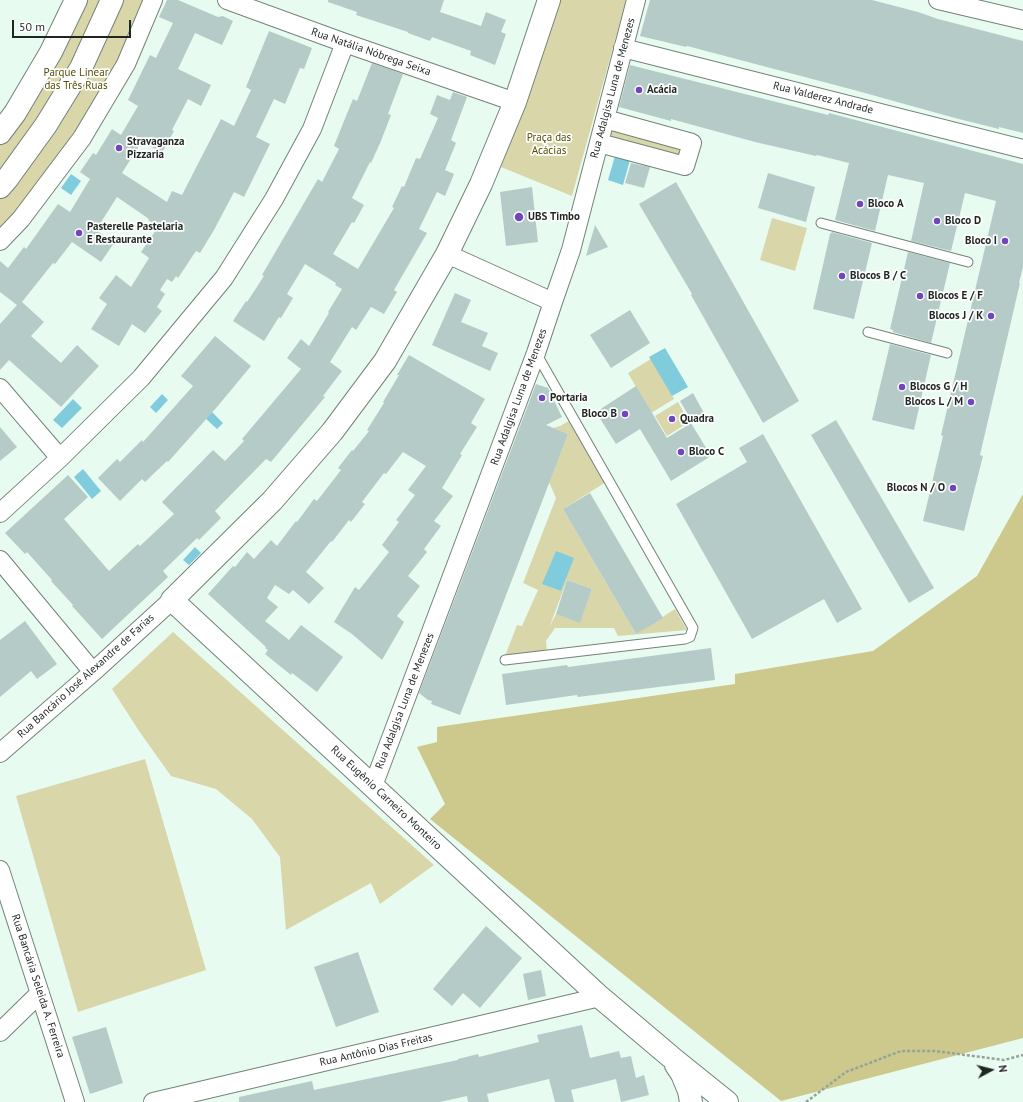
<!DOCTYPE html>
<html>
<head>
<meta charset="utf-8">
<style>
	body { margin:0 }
	#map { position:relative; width:1023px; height:1102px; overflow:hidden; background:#e8fbf0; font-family:"PT Sans",sans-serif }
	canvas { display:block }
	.north { position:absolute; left:971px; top:1050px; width:40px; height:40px; -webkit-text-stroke:3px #fff; paint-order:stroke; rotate:83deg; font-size:11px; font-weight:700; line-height:16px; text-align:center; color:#1f2622 }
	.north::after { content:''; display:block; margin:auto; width:14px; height:18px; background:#1f2622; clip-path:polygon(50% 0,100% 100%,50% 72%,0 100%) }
	.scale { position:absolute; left:12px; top:20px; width:119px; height:18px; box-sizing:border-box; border:2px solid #1f2622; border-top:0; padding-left:5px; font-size:12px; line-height:14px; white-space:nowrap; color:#1f2622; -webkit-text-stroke:3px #fff; paint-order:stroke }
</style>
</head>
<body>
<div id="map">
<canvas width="1023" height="1102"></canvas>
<div class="north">N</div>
<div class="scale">50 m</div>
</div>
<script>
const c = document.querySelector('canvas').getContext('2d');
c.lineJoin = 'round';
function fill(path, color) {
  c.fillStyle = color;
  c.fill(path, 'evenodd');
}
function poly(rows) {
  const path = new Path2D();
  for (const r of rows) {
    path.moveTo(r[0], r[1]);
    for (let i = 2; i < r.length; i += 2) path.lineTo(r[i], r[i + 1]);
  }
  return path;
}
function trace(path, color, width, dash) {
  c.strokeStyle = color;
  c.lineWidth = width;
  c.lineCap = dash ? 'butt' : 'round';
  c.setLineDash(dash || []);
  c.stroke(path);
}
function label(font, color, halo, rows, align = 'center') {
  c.font = font + ' "PT Sans",sans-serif';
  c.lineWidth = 3.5;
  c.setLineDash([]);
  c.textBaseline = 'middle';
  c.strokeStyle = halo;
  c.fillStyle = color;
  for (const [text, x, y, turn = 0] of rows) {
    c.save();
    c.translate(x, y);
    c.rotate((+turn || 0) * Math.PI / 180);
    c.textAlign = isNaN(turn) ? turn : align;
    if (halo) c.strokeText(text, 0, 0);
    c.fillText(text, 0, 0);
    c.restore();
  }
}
const green = poly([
	[65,0,161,0,150,28,114,103,72,167,22,227,0,251,0,117,21,90],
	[556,0,626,0,572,196,501,167,525,105],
	[605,119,692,143,685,166,599,143],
	[772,218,807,228,795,271,760,260],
	[651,359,674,399,651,413,628,373],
	[678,402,689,422,667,436,655,416],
	[569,421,606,482,563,509,636,634,675,609,687,630,618,636,614,628,555,628,546,641,547,652,505,656,517,625,522,626,538,590,523,583,556,498,549,482,568,434,553,428,560,426],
	[567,580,592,589,580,622,556,614,549,628],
	[173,632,434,865,380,904,371,883,286,930,280,857,252,819,216,789,171,776,139,731,112,689],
	[145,759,206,970,78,1012,16,796]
]);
const forest = poly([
	[1023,494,1023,1038,781,1101,430,819,445,804,417,747,437,742,437,727,735,684,735,674,873,651,977,576]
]);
const water = poly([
	[615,156,630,160,623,185,608,180],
	[71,174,81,181,71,195,61,188],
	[665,348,688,387,672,396,649,357],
	[162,394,168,400,156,413,150,407],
	[73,399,82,408,62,428,53,420],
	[211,411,223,423,217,429,204,417],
	[83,469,101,491,92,499,74,477],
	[195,547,201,553,189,565,183,560],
	[556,551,574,558,561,591,542,584]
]);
const building = poly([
	[167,0,178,0,218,17,223,16,233,21,222,45,195,33,178,69,211,85,201,106,188,99,172,130,174,131,162,153,142,141,122,173,167,202,172,191,182,195,221,119,234,126,251,90,246,87,269,31,312,48,304,69,300,68,285,104,274,99,256,137,270,144,244,197,234,192,214,230,200,253,196,251,178,278,176,276,172,282,167,279,160,290,165,294,157,307,162,311,145,333,132,324,119,346,91,329,107,304,99,298,116,275,131,287,149,258,141,252,158,227,148,220,149,219,117,197,96,230,114,243,101,262,72,242,55,264,53,263,22,302,44,322,31,336,61,363,77,345,99,366,61,407,9,360,0,370,0,324,17,305,0,292,0,261,8,268,24,247,26,249,58,204,70,212,90,179,80,172,93,153,96,155,112,129,121,135,138,106,128,100,150,55,156,58,173,23,159,17],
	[328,0,444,0,440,12,481,26,486,12,506,20,501,32,506,34,495,65,470,55,471,51,432,37,430,41,408,33,408,32,356,15,357,12,328,2],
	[650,0,872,0,918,12,938,19,1023,41,1023,133,999,127,999,129,955,118,854,90,687,46,686,47,640,36],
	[372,63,403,74,388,114,391,115,381,141,371,163,370,162,352,198,364,205,354,223,352,222,333,254,358,269,394,208,392,207,402,186,404,187,416,158,420,159,438,118,430,114,437,95,450,100,453,92,467,97,451,140,456,143,445,170,454,174,445,196,437,192,419,229,427,233,394,290,397,292,384,314,371,307,356,330,352,327,330,362,342,371,323,396,325,397,271,462,266,459,215,511,221,518,199,540,197,538,163,571,168,577,102,639,72,606,73,605,51,581,52,580,27,552,25,554,5,533,68,475,88,497,64,519,109,571,138,544,140,546,174,514,162,502,213,450,225,461,244,441,242,439,301,369,287,358,301,339,309,346,329,313,328,312,342,289,335,285,336,283,305,264,287,294,293,298,281,318,279,317,264,341,233,321,246,301,247,302,264,276,262,275,318,179,322,182,339,149,334,146,344,121,353,99,357,101],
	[630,65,828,115,829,113,1023,164,1023,267,1019,283,1020,283,980,455,983,456,964,531,923,521,943,436,941,435,996,201,965,193,951,251,911,241,924,183,888,175,875,231,835,220,849,163,817,155,816,156,755,142,671,119,671,121,619,107],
	[631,163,650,167,644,188,625,183],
	[768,173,815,187,806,222,758,208],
	[676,182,799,401,763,423,691,295,692,294,639,204],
	[532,187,538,242,506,246,500,192],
	[595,225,608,247,586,256],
	[832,232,872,243,854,319,813,309,830,234],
	[908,252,950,263,931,343,893,332,893,330,890,329],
	[455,293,471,300,461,322,488,333,482,346,498,353,490,371,432,345],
	[630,310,650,343,611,368,590,335],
	[215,336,251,366,217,407,168,462,167,461,145,482,142,479,120,501,98,478,117,459,120,462,142,440,143,442,193,386,181,376],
	[890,344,931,355,914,430,872,420],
	[409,355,485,399,471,423,477,427,460,454,462,455,442,488,453,496,434,521,441,526,424,549,427,552,408,576,420,586,397,616,404,622,382,660,352,634,334,622,355,587,359,590,389,552,382,545,399,522,396,520,415,495,408,490,426,466,403,452,386,474,384,473,362,502,365,504,351,522,349,520,332,542,331,541,306,572,324,588,309,604,293,590,289,594,275,585,267,598,278,607,265,621,289,640,301,625,343,657,317,692,292,673,291,675,265,654,268,650,265,648,266,647,208,594,233,566,235,567,247,552,254,559,271,540,277,546,296,521,297,522,314,499,317,501,341,470,338,468,352,450,353,451,369,431,367,430,384,403,383,402,399,375,397,375],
	[536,384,548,388,562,417,546,425,568,434,460,715,431,704,432,701,428,700,419,693],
	[636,386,667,438,691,423,711,456,671,481,640,429,616,444,596,412],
	[693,393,705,415,693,423,680,401],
	[836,420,934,588,909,603,811,435],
	[0,427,17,447,0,461],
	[763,434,862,609,837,623,824,599,752,639,676,504,747,462,739,448],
	[590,493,663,618,636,634,563,509],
	[567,580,592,589,580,623,556,614],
	[25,621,57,664,37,679,31,671,0,697,0,640],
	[711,648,715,680,578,697,577,695,506,705,502,674,567,665,568,667],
	[486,926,522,958,480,1008,463,993,452,1006,433,989],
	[358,952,379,1012,336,1027,314,967],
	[541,970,546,996,528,1000,523,974],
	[582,1025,590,1058,619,1051,621,1058,631,1056,636,1078,644,1075,649,1095,621,1102,616,1079,571,1090,574,1102,555,1102,549,1079,487,1094,489,1102,468,1102,467,1096,440,1102,239,1102,239,1097,312,1081,314,1090,458,1060,458,1059,478,1054,479,1057,539,1042,537,1035],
	[106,1027,123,1083,90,1094,72,1037]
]);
const path = poly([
	[806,1102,846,1072,901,1051,935,1051,1004,1060,1023,1055]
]);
const lane = poly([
	[821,223,968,262],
	[868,332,947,353],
	[505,660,685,639,690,637,693,628,536,353]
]);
const street = poly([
	[227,0,345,43,515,102],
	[938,0,1023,20],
	[623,48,1023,149],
	[599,143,685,166,692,143,605,119],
	[0,241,21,219,82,138,126,64,153,0],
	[447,254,553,302],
	[0,388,60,458],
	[0,513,60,458,141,378,224,278,274,199,312,129,345,43],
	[0,560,93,672],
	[0,753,93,672,172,600],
	[373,786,536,353,553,302,571,250,636,0],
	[0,870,75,1102],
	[0,1032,40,993],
	[153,1102,600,997]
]);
const secondary = poly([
	[549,0,515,102,481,184,447,254,385,361,332,432,272,501,172,600,600,997,671,1057,727,1102],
	[0,133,15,113,51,52,76,0],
	[0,187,7,179,46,125,81,68,112,0],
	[676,1065,682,1074,689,1091,691,1102]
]);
const markers = [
	[639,90,4,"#7145bd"],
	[119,148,4,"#7145bd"],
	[860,204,4,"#7145bd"],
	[519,217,5,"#7145bd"],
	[937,221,4,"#7145bd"],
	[79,233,4,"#7145bd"],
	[1005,241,4,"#7145bd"],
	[842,276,4,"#7145bd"],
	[920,296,4,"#7145bd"],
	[991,316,4,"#7145bd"],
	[902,387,4,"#7145bd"],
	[542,398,4,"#7145bd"],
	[971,402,4,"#7145bd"],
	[625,414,4,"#7145bd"],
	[672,419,4,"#7145bd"],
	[681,452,4,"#7145bd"],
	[953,488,4,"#7145bd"]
];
const streetNames = [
	["Rua Natália Nóbrega Seixa",371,52,19],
	["Rua Adalgisa Luna de Menezes",613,88,-75],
	["Rua Valderez Andrade",823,98,14],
	["Rua Adalgisa Luna de Menezes",519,397,-70],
	["Rua Bancário José Alexandre de Farias",86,676,-42],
	["Rua Adalgisa Luna de Menezes",405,701,-69],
	["Rua Eugênio Carneiro Monteiro",386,798,43],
	["Rua Bancária Seleida A. Ferreira",38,986,72],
	["Rua Antônio Dias Freitas",376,1050,-13]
];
const parkNames = [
	["Parque Linear",76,73],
	["das Três Ruas",76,86],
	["Praça das",549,138],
	["Acácias",549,151]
];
const poiNames = [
	["Acácia",647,90],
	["Stravaganza",127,142],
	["Pizzaria",127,155],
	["Bloco A",868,204],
	["UBS Timbo",528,217],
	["Bloco D",945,221],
	["Pasterelle Pastelaria",87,227],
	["E Restaurante",87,240],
	["Bloco I",997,241,"right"],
	["Blocos B / C",850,276],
	["Blocos E / F",928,296],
	["Blocos J / K",983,316,"right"],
	["Blocos G / H",910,387],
	["Portaria",550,398],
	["Blocos L / M",963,402,"right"],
	["Bloco B",617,414,"right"],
	["Quadra",680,419],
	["Bloco C",689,452],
	["Blocos N / O",945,488,"right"]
];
fill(green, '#d9d6aa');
fill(forest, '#cdc88c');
fill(water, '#80ccdd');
fill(building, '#b5cbc8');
trace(lane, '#738379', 11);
trace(street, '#738379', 20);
trace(secondary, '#738379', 24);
trace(path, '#95a39b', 2.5, [3, 2]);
trace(lane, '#fff', 9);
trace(street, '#fff', 18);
trace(secondary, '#fff', 22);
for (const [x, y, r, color] of markers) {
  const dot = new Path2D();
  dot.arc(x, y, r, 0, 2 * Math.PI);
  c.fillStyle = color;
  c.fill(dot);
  trace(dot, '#fff', 1.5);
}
label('11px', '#1f2622', '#fff', streetNames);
label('11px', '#544e02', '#fff', parkNames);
label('bold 11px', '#1f2622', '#fff', poiNames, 'left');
</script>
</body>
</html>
